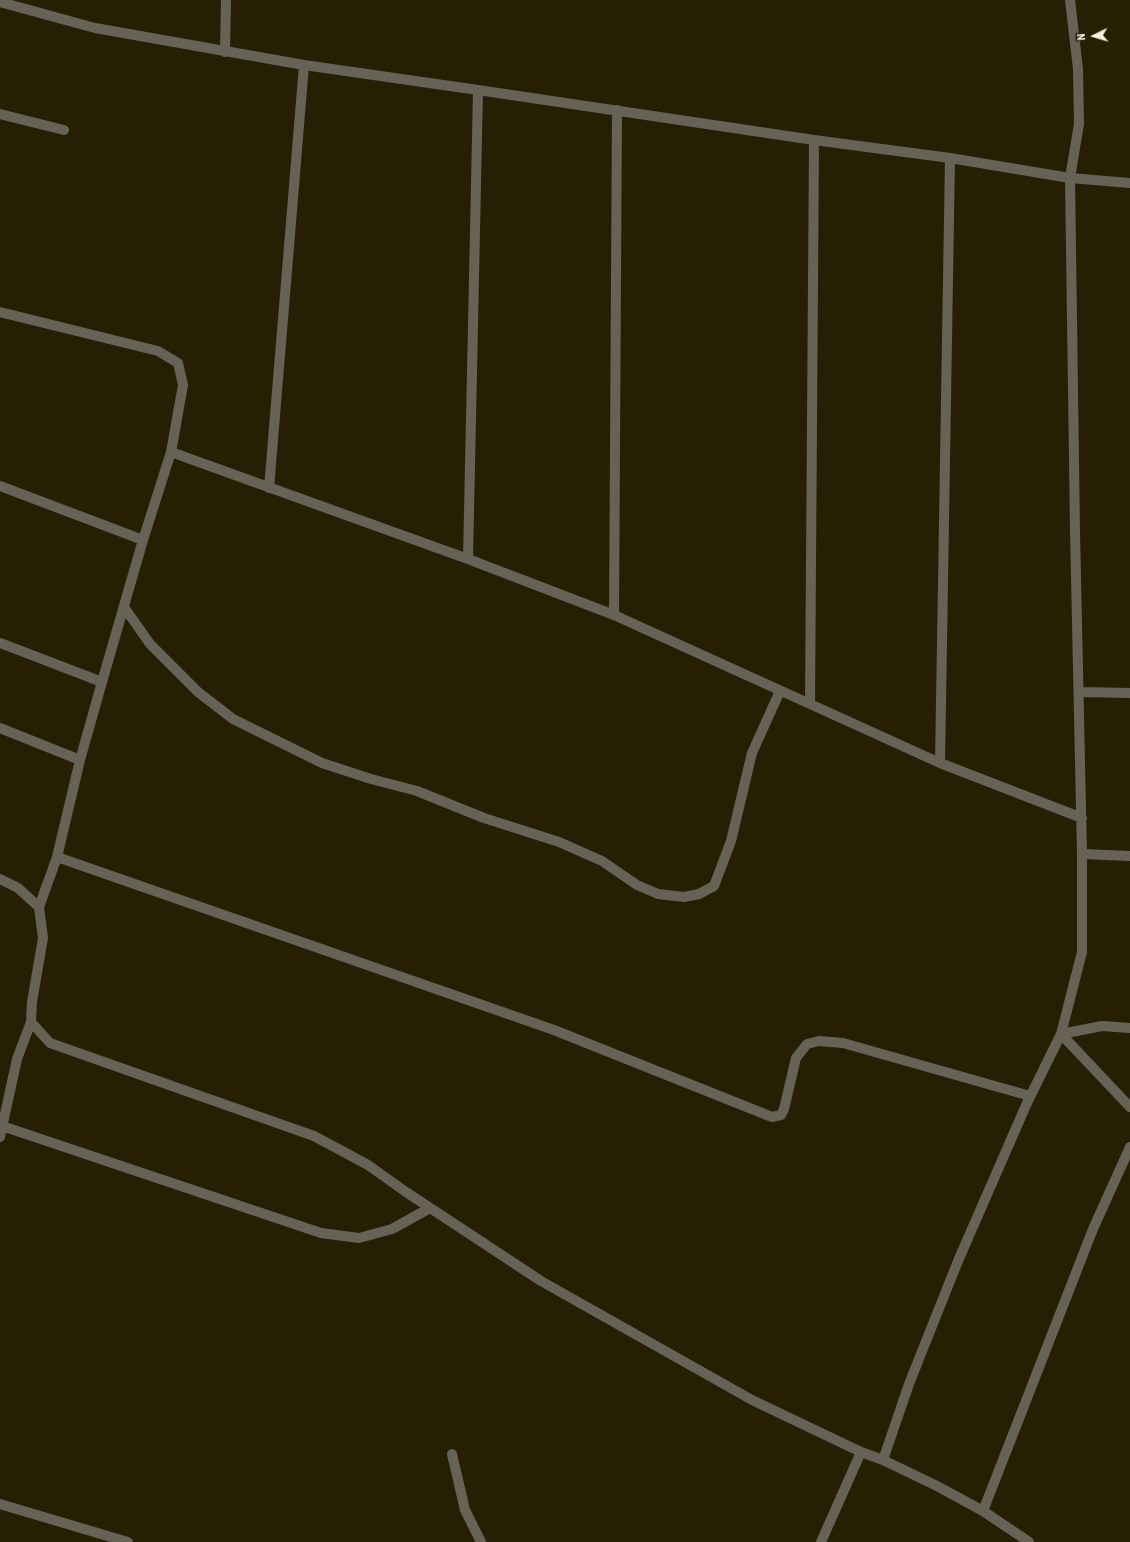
<!DOCTYPE html>
<html>
<head>
<meta charset="utf-8">
<style>
	body { margin:0 }
	#map { position:relative; width:1130px; height:1542px; overflow:hidden; background:#271f03; font-family:"Roboto Condensed",sans-serif }
	canvas { display:block }
	.north { position:absolute; left:1074px; top:16px; width:40px; height:40px; -webkit-text-stroke:3px #271f03; paint-order:stroke; rotate:265deg; font-size:11px; font-weight:700; line-height:16px; text-align:center; color:#f6f1e0 }
	.north::after { content:''; display:block; margin:auto; width:14px; height:18px; background:#f6f1e0; clip-path:polygon(50% 0,100% 100%,50% 72%,0 100%) }
</style>
</head>
<body>
<div id="map">
<canvas width="1130" height="1542"></canvas>
<div class="north">N</div>
</div>
<script>
const c = document.querySelector('canvas').getContext('2d');
c.lineJoin = 'round';
function poly(rows) {
  const path = new Path2D();
  for (const r of rows) {
    path.moveTo(r[0], r[1]);
    for (let i = 2; i < r.length; i += 2) path.lineTo(r[i], r[i + 1]);
  }
  return path;
}
function trace(path, color, width, dash) {
  c.strokeStyle = color;
  c.lineWidth = width;
  c.lineCap = dash ? 'butt' : 'round';
  c.setLineDash(dash || []);
  c.stroke(path);
}
const minor = poly([
	[0,2,95,28,304,65,478,90,814,140,950,158,1070,178,1130,183],
	[225,52,226,0],
	[0,114,64,130],
	[0,312,158,351,178,363,183,385,171,452,143,540,102,682,80,760,57,857,39,907],
	[171,452,468,559,614,615,940,763,1082,818],
	[0,486,143,540],
	[269,488,304,65],
	[468,559,478,90],
	[124,607,150,644,198,692,233,719,322,763,371,779,417,791,484,818,559,842,602,861,637,885,658,894,684,897,699,894,714,886,731,841,752,753,780,691],
	[614,615,617,110],
	[0,643,102,682],
	[1079,692,1130,693],
	[810,704,814,140],
	[0,728,80,760],
	[940,763,950,158],
	[1082,854,1130,856],
	[57,857,554,1030,772,1117,781,1115,784,1109,796,1058,807,1044,819,1041,843,1043,1030,1096],
	[0,879,18,888,39,907,43,938,32,1002,31,1022,50,1043,314,1136,368,1165,406,1192,541,1281,752,1400,861,1452,883,1460,937,1486,983,1511,1029,1542],
	[1061,1034,1130,1107],
	[1061,1034,1102,1026,1130,1028],
	[2,1126,321,1233,359,1238,392,1229,430,1208],
	[0,1137,17,1059,31,1022],
	[452,1454,465,1510,481,1542],
	[883,1460,909,1384,958,1261,1027,1103,1061,1034,1082,952,1082,854,1075,531,1070,178,1079,124,1078,69,1070,0],
	[0,1504,128,1542],
	[983,1511,1093,1229,1130,1147],
	[821,1542,861,1452]
]);
trace(minor, '#676256', 10);
</script>
</body>
</html>
